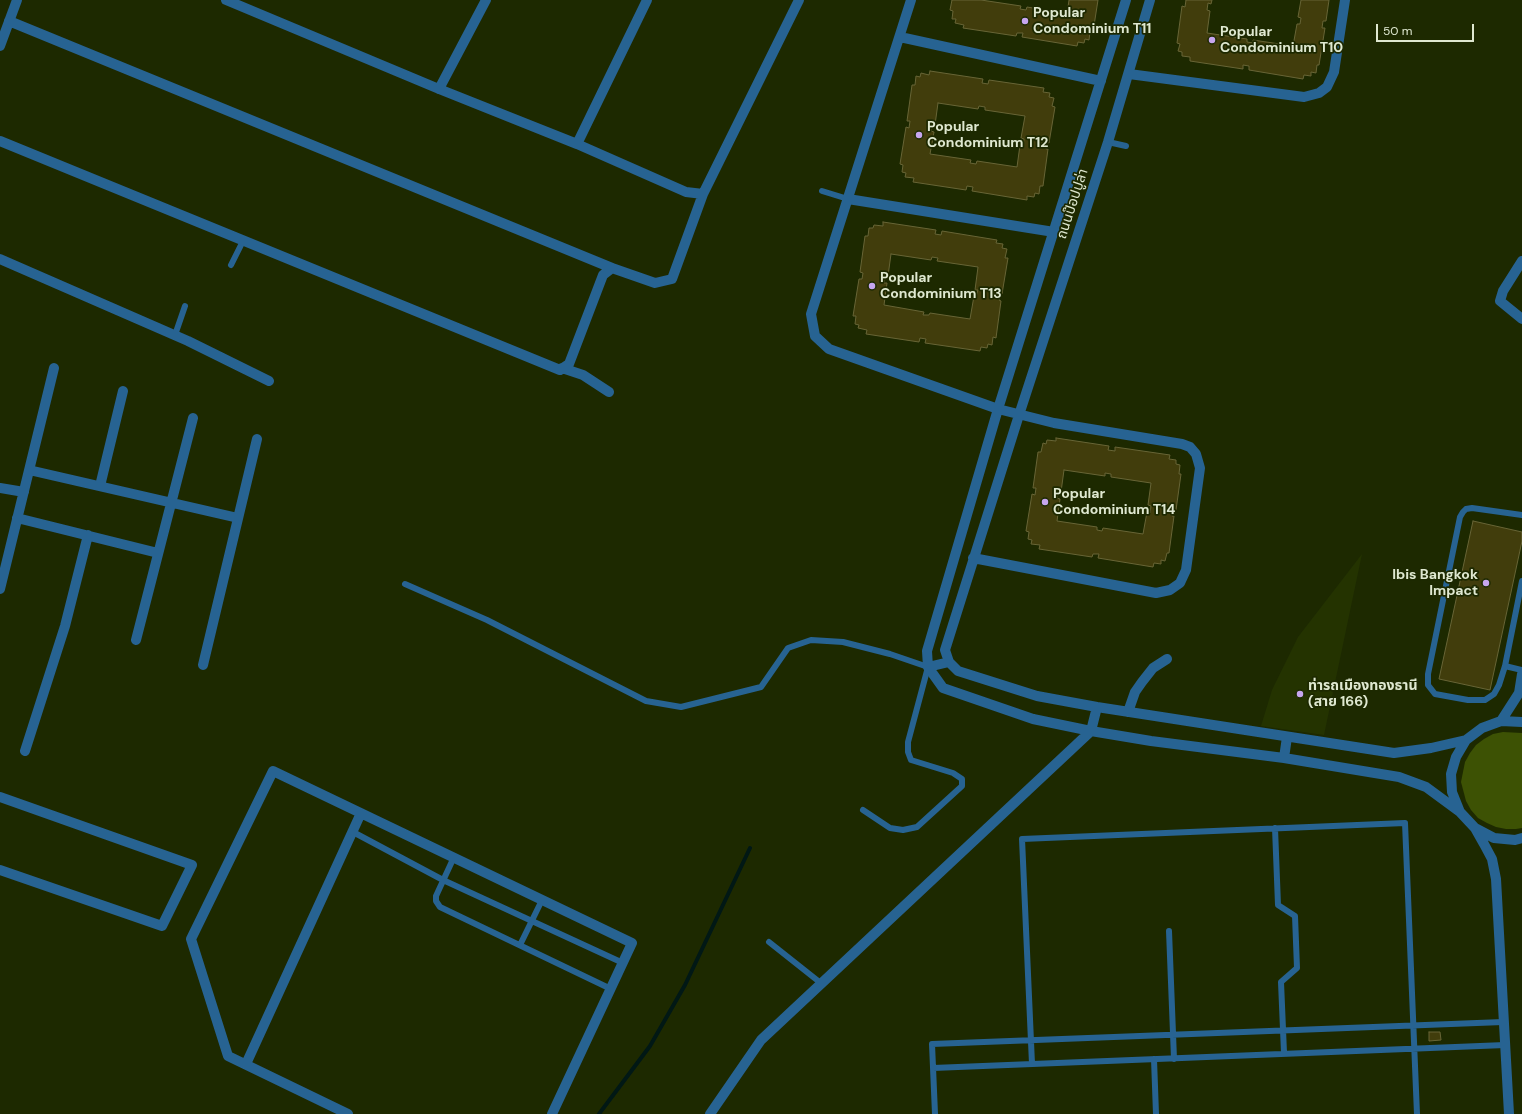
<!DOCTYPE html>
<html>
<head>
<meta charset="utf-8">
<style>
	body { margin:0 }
	#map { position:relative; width:1522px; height:1114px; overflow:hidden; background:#1d2900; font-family:"DM Sans",sans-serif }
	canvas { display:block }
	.scale { position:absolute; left:1376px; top:24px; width:98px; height:18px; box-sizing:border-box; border:2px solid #dfe8d0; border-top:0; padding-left:5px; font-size:12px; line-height:14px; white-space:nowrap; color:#dfe8d0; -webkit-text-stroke:3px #1d2900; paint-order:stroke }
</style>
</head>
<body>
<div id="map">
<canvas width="1522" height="1114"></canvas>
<div class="scale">50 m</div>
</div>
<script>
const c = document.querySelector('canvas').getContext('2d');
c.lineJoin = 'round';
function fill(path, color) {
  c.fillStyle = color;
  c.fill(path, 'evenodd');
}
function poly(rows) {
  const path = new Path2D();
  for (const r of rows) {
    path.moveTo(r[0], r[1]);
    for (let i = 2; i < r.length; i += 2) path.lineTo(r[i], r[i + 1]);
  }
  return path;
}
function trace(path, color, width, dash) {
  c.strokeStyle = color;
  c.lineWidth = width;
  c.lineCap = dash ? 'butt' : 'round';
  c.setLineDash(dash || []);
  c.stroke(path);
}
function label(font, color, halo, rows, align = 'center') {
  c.font = font + ' "DM Sans","Noto Sans Thai",sans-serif';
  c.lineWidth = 3.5;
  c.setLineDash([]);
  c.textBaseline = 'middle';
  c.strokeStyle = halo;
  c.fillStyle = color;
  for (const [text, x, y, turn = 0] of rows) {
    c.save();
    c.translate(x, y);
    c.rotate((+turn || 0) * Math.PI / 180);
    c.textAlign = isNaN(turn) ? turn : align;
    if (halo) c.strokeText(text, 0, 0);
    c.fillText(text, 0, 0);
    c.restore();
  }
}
const built = poly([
	[1362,554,1324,735,1261,726,1272,690,1298,637]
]);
const green = poly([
	[1503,732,1522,733,1522,828,1516,829,1506,829,1496,827,1487,823,1478,818,1471,810,1466,801,1461,782,1465,762,1470,753,1476,745,1484,739,1493,734]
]);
const stream = poly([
	[599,1114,650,1046,685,985,750,848]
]);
const building = poly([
	[952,0,981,0,1021,6,1020,9,1026,10,1027,7,1067,14,1069,0,1098,0,1093,32,1090,32,1089,40,1085,39,1084,43,1078,42,1077,46,1022,37,1023,33,1017,33,1016,36,963,28,964,25,955,23,956,19,952,19,953,11,950,10,952,0],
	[1186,0,1212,0,1211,4,1208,3,1207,10,1210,11,1207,33,1247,39,1247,42,1253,43,1253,40,1293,46,1297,24,1300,24,1301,18,1298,17,1301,0,1329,0,1326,21,1323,21,1322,28,1325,28,1319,65,1317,65,1316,73,1311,72,1311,76,1304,75,1303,79,1249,70,1249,66,1243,65,1243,69,1190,61,1190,57,1182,56,1182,52,1178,51,1180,44,1177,43,1182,6,1185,7,1186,0],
	[930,71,983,79,982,83,988,84,989,80,1044,88,1043,92,1050,93,1049,97,1054,98,1052,106,1055,107,1049,143,1047,142,1046,149,1048,149,1043,186,1040,186,1039,194,1035,193,1034,197,1027,196,1027,200,972,191,973,187,967,186,966,190,913,182,914,178,905,177,906,173,902,172,903,165,900,164,906,127,909,128,910,121,907,121,912,85,915,85,916,76,920,77,921,73,929,75,930,71],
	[938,103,978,109,979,106,985,107,985,110,1025,116,1021,138,1024,139,1023,146,1020,145,1017,167,977,161,976,164,970,163,971,160,930,154,934,132,931,131,932,124,935,125,938,103],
	[883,222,936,230,935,234,941,235,942,231,997,240,996,243,1003,244,1002,248,1007,249,1005,258,1008,258,1002,294,1000,294,999,300,1001,301,996,338,993,337,992,345,988,344,987,348,981,347,980,351,925,343,926,339,920,338,919,342,866,334,867,330,858,328,859,325,855,324,856,316,853,316,859,279,862,279,863,273,860,272,865,236,868,236,869,228,873,228,874,225,883,226,883,222],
	[891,254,931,260,932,257,938,258,937,261,978,267,975,290,978,290,976,297,974,296,970,319,930,313,929,315,923,315,924,312,884,305,887,283,884,283,885,276,888,276,891,254],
	[1056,438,1109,446,1108,450,1115,451,1115,447,1170,455,1169,459,1176,460,1176,464,1180,465,1179,474,1181,474,1176,510,1173,509,1172,516,1174,516,1169,553,1167,553,1165,561,1161,560,1161,564,1154,563,1153,567,1098,558,1099,554,1093,554,1092,557,1039,549,1040,545,1031,544,1032,540,1028,539,1029,532,1026,531,1032,494,1035,495,1036,488,1033,488,1038,452,1041,452,1043,443,1046,444,1047,440,1056,441,1056,438],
	[1064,470,1105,476,1105,473,1111,474,1111,477,1151,483,1148,505,1151,506,1150,513,1147,512,1143,534,1103,528,1102,531,1097,530,1097,527,1057,521,1060,499,1057,498,1058,492,1061,492,1064,470],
	[1473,521,1522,532,1522,541,1490,690,1439,679,1473,521],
	[1429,1032,1440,1032,1441,1040,1429,1041,1429,1032]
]);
const service = poly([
	[1108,142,1126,146],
	[822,191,848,199],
	[231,265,243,241],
	[175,335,185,306],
	[1522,581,1505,666,1522,670],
	[405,584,487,620,646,701,681,707,761,687,788,648,811,640,843,642,890,654,928,667,908,742,908,752,911,760,953,773,962,779,962,786,917,827,903,830,890,828,863,810],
	[1505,666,1499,685,1494,694,1485,700,1468,700,1435,694,1428,685,1428,674,1460,517,1463,512,1466,509,1472,508,1522,515],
	[1275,828,1278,905,1295,916,1297,968,1281,982,1284,1053],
	[353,832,443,880,623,963],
	[454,857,436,896,436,901,440,907,611,989],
	[1169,931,1174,1059],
	[769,942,822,984],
	[520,945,542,900],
	[1154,1059,1156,1114],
	[1032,1064,1022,839,1405,823,1417,1114],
	[933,1068,1505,1045],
	[935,1114,932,1044,1503,1022]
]);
const minor = poly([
	[226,0,439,89,577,144,686,192,703,194],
	[911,0,811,314,815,336,829,349,998,409,1054,423,1182,444,1190,447,1196,454,1200,468,1186,570,1180,583,1170,590,1156,593,973,558],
	[1126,0,998,409,927,651,928,667,943,688,1033,719,1091,731,1151,741,1284,758,1399,777,1426,787,1460,812,1475,828,1484,844,1492,859,1496,879,1509,1114],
	[1150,0,1108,142,1019,415,945,650,949,662,958,671,1037,696,1097,707,1394,753,1431,748,1466,740],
	[9,21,612,268],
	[900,37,1101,81],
	[0,46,17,0],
	[1129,74,1304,97,1319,93,1327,87,1334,72,1345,0],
	[439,89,486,0],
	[0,141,560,370,569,364,603,275,612,268,655,283,672,279,703,194,799,0],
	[577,144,647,0],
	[848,199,1054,232],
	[0,259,188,341,269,381],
	[1522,261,1503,291,1500,301,1522,319],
	[562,368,583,375,609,392],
	[29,470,238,518],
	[100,486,123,391],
	[0,488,24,492],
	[17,518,158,553],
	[0,589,54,368],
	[136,640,193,418],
	[203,665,257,439],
	[928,667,949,662],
	[1128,712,1135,692,1142,682,1153,668,1167,659],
	[1501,721,1519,693,1522,674],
	[25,751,65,626,88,535],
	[1284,758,1287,737],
	[0,797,192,865,162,926,0,870],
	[1460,812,1452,792,1451,774,1456,757,1466,740,1482,728,1501,721,1522,722],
	[1475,828,1494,838,1515,840,1522,838],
	[246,1064,361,813],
	[348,1114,228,1056,191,939,273,771,632,943,552,1114],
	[710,1114,761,1040,1091,731,1097,707]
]);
const markers = [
	[1025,21,4,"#c7a6ef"],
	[1212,40,4,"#c7a6ef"],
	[919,135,4,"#c7a6ef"],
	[872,286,4,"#c7a6ef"],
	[1045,502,4,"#c7a6ef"],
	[1486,583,4,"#c7a6ef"],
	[1300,694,4,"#c7a6ef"]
];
const poiNames = [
	["Popular",1033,13],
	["Condominium T11",1033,29],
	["Popular",1220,32],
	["Condominium T10",1220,48],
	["Popular",927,127],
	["Condominium T12",927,143],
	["Popular",880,278],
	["Condominium T13",880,294],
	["Popular",1053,494],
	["Condominium T14",1053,510],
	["Ibis Bangkok",1478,575,"right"],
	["Impact",1478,591,"right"],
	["ท่ารถเมืองทองธานี",1308,686],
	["(สาย 166)",1308,702]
];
const streetNames = [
	["ถนนป๊อปปูล่า",1073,204,-72]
];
fill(built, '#243300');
fill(green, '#3d5204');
trace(stream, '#011815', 4);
fill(building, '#413d0c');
trace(building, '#686536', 1);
trace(service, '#276392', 6);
trace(minor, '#276392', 10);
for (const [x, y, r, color] of markers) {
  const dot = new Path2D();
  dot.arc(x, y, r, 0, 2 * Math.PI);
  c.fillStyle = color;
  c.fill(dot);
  trace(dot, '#1d2900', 1.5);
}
label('bold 14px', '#dfe8d0', '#1d2900', poiNames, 'left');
label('14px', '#dfe8d0', '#1d2900', streetNames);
</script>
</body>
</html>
